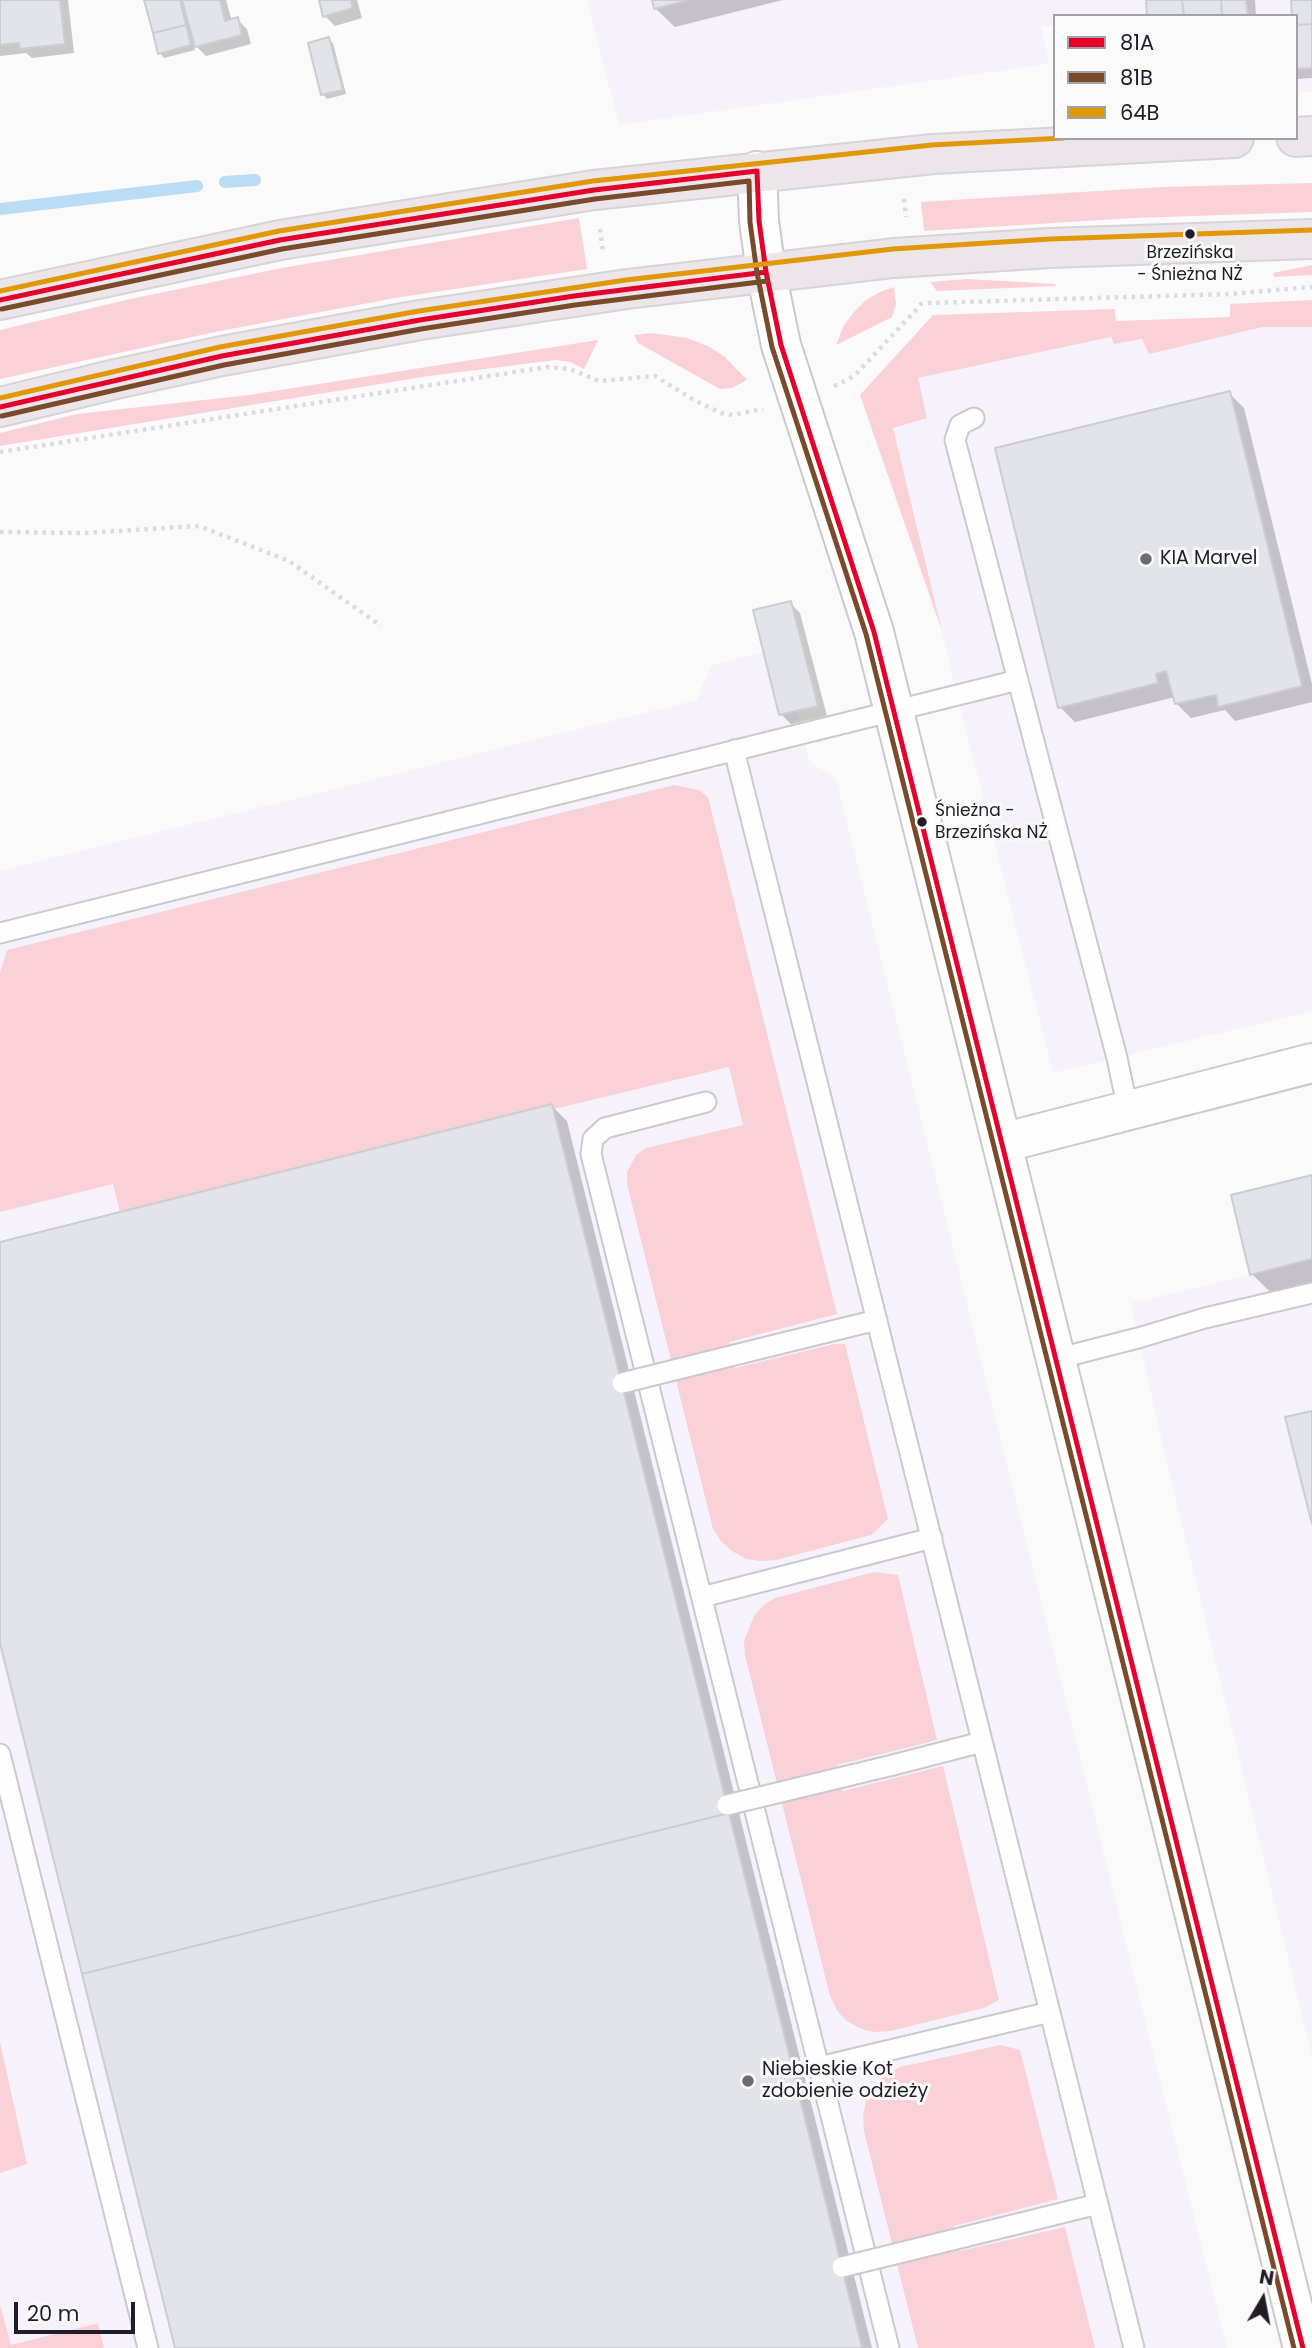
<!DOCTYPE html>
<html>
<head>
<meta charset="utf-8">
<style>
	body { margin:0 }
	#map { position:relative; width:1312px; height:2348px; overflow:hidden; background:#fafafa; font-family:Poppins,sans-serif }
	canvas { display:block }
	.legend { position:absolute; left:1053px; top:14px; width:245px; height:126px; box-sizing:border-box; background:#fafafa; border:2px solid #a4a1a6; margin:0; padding:9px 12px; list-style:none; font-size:21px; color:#221c28 }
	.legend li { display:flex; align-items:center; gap:14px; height:35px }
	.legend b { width:35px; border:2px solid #a4a1a6 }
	.north { position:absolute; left:1228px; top:2264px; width:70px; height:70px; -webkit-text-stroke:5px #fafafa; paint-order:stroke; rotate:10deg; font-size:19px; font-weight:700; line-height:28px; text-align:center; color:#221c28 }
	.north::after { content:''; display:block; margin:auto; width:24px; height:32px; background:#221c28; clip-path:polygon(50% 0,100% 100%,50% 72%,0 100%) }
	.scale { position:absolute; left:14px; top:2302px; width:121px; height:32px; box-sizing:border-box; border:4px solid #221c28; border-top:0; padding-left:9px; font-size:21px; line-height:24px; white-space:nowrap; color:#221c28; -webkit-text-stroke:5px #fafafa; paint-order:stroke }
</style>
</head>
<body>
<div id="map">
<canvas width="1312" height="2348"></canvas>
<ul class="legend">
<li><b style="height:9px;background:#e4002b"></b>81A</li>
<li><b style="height:9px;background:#7a4b2a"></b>81B</li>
<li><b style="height:9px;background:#e29804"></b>64B</li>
</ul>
<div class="north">N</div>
<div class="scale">20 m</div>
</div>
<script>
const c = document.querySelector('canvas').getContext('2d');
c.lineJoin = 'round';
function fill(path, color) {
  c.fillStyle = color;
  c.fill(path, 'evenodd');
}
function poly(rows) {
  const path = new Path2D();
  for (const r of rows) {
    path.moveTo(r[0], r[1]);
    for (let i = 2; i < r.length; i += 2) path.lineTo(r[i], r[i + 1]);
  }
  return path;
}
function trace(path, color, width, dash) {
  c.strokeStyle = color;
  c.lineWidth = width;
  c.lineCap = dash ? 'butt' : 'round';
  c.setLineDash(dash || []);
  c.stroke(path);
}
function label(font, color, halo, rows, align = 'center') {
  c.font = font + ' Poppins,sans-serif';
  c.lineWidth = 6;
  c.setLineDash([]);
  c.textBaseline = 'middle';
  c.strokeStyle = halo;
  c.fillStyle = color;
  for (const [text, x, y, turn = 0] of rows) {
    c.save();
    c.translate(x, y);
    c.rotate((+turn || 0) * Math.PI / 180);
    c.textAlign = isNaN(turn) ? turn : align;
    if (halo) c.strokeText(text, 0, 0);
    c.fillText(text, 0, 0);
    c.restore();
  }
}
const built = poly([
	[587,0,1312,0,1312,92,1296,93,1296,16,1055,16,1055,26,1041,26,1049,64,619,125],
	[1263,327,1312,327,1312,1011,1053,1073,957,695,893,427,927,417,917,378,1111,337,1114,344,1142,339,1149,354],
	[764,652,812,679,818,706,797,712,810,762,836,778,1227,2348,0,2348,0,871,697,700,711,665],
	[1312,1175,1312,2056,1163,1447,1131,1303,1250,1275,1231,1195]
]);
const green = poly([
	[1312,183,1312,212,1134,218,924,231,921,202,1162,187],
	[579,218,587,269,395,298,215,332,0,379,0,330,130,299,282,268],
	[1312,265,1312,275,1274,277,1273,273],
	[967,279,1055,284,1056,286,937,291,930,282],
	[894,287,896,305,892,317,836,345,844,325,854,312,866,300,880,292],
	[1312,300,1312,327,1263,327,1149,354,1142,339,1114,344,1111,337,918,378,927,418,893,428,942,631,860,395,933,315,1115,309,1116,321,1230,317,1230,304],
	[652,333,687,338,708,346,725,357,747,380,732,388,720,389,638,343,634,335],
	[598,340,584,369,570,362,556,360,429,376,0,446,0,433,77,414,249,395],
	[674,785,699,790,708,797,837,1314,729,1342,735,1368,834,1344,845,1344,888,1519,871,1535,776,1560,760,1561,746,1559,732,1551,721,1541,713,1529,627,1184,627,1172,636,1155,646,1148,743,1125,729,1067,554,1109,552,1104,547,1105,120,1212,113,1184,0,1212,0,973,7,950],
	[874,1572,898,1575,937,1740,837,1765,843,1791,943,1766,999,2000,984,2008,890,2031,874,2032,861,2029,847,2021,838,2012,830,1996,745,1655,744,1641,754,1616,765,1604,775,1598],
	[0,2042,27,2164,0,2173],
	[1001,2045,1020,2050,1058,2199,954,2226,960,2251,1065,2227,1095,2348,918,2348,864,2131,863,2116,866,2101,873,2087,885,2075,900,2067],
	[0,2305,11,2345,98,2323,104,2348,0,2348]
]);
const shadow = poly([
	[0,0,68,0,74,53,32,58,26,53,0,56],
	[146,0,226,0,232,21,237,19,247,29,251,44,206,56,193,43,195,50,164,58,160,53],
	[321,0,357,0,362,18,335,26,325,16],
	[653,0,783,0,675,27,655,8],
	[1148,0,1255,0,1256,16,1149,16],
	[1293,0,1312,0,1312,78,1296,79,1296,16],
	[328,39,333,43,346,94,327,99,323,94],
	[1229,393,1244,408,1312,684,1312,702,1235,721,1225,710,1191,718,1176,703,1175,697,1075,722,1060,707],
	[790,603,800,613,827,716,791,724,781,714],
	[552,1106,567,1121,872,2348,177,2348,0,1636,0,1244],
	[1312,1177,1312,1283,1271,1293,1252,1274]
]);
const stream = poly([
	[225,182,255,180],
	[0,209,197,186]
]);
const building = poly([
	[0,0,60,0,65,44,20,49,19,43,0,45,0,0],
	[144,0,180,0,186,25,153,33,144,0],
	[182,0,220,0,225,21,238,17,242,35,195,47,182,0],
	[319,0,351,0,353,8,323,17,319,0],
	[652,0,689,0,654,9,652,0],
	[1146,0,1182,0,1184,16,1147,16,1146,0],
	[1182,0,1221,0,1222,16,1184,16,1182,0],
	[1221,0,1246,0,1248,16,1222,16,1221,0],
	[1291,0,1312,0,1312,24,1296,25,1296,16,1292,16,1291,0],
	[1312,24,1312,68,1296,69,1296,25,1312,24],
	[186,25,191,45,158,54,153,33,186,25],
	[329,37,343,90,321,95,308,43,329,37],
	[1230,391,1302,686,1218,707,1216,695,1175,704,1166,671,1156,674,1158,683,1058,708,995,448,1230,391],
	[791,601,818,706,779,715,753,610,791,601],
	[552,1104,729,1813,82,1974,0,1643,0,1242,552,1104],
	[1312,1175,1312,1259,1250,1275,1231,1195,1312,1175],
	[1312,1411,1312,1524,1285,1417,1312,1411],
	[729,1813,862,2348,175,2348,82,1974,729,1813]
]);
const path = poly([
	[904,199,906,217],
	[600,229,603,252],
	[834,386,849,379,857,373,916,310,921,304,928,303,1230,294,1312,287],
	[0,452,547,367,570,369,599,381,655,376,694,400,721,413,733,415,763,409],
	[0,532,85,533,199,526,289,561,381,626]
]);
const service = poly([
	[974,418,960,425,955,440,1117,1058,1128,1110],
	[734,750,1134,2348],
	[0,933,1018,680],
	[706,1102,605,1128,593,1139,591,1154,889,2348],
	[787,1342,877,1320],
	[1056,1359,1138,1338,1205,1318,1312,1293],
	[702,1597,932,1538],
	[0,1754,148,2348],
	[893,1765,982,1742],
	[819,2067,1050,2012],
	[1009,2226,1098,2204]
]);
const minor = poly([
	[757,171,759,221,766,272,781,345,874,632,1303,2348],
	[1002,1143,1312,1063]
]);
const primary = poly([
	[1296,137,1312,136],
	[0,300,280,240,594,190,933,154,1234,138],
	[0,407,116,379,222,356,420,320,627,289,894,258,1050,248,1312,239]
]);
const serviceBridge = poly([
	[622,1383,787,1342],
	[727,1805,893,1765],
	[842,2267,1009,2226]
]);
const bus1 = poly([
	[0,300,280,240,594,190,757,171,759,221,766,272,781,345,874,632,1303,2348],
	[0,407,222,356,420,320,574,296,766,272]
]);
const bus2 = poly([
	[2,309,282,249,595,199,749,181,750,222,757,273,772,347,866,634,1294,2348],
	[2,416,224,365,421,329,575,305,767,281]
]);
const bus3 = poly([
	[0,291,279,231,593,181,932,145,1064,138],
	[0,398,220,347,419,311,626,280,893,249,1050,239,1312,230]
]);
const markers = [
	[1190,234,6,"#221c28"],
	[1146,559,7,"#6e6a72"],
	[922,822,6,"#221c28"],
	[748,2081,7,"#6e6a72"]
];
const busNames = [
	["Brzezińska",1190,254],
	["- Śnieżna NŻ",1190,276],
	["Śnieżna -",935,812,"left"],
	["Brzezińska NŻ",935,834,"left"]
];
const poiNames = [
	["KIA Marvel",1160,559],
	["Niebieskie Kot",762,2070],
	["zdobienie odzieży",762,2092]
];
fill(built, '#f6f2fb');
fill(green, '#f9d1d6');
fill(shadow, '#0003');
trace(stream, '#badcf4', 12);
fill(building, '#e2e4ea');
trace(building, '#cbcdd3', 2);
trace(service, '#cbc9cf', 23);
trace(minor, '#cbc9cf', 42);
trace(primary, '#d6d4d7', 42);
trace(path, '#dbdbdb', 4.5, [3.5, 5]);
trace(service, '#fefefe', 19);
trace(minor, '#fefefe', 38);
trace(primary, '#ece5ea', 38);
trace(serviceBridge, '#cbc9cf', 23, []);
trace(serviceBridge, '#fefefe', 19);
trace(bus1, '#e4002b', 5);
trace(bus2, '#7a4b2a', 5);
trace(bus3, '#e29804', 5);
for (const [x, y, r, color] of markers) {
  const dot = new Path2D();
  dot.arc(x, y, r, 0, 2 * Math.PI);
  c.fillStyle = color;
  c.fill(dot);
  trace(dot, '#fafafa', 2.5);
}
label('17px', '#221c28', '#fafafa', busNames);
label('19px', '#221c28', '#fafafa', poiNames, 'left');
</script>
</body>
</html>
